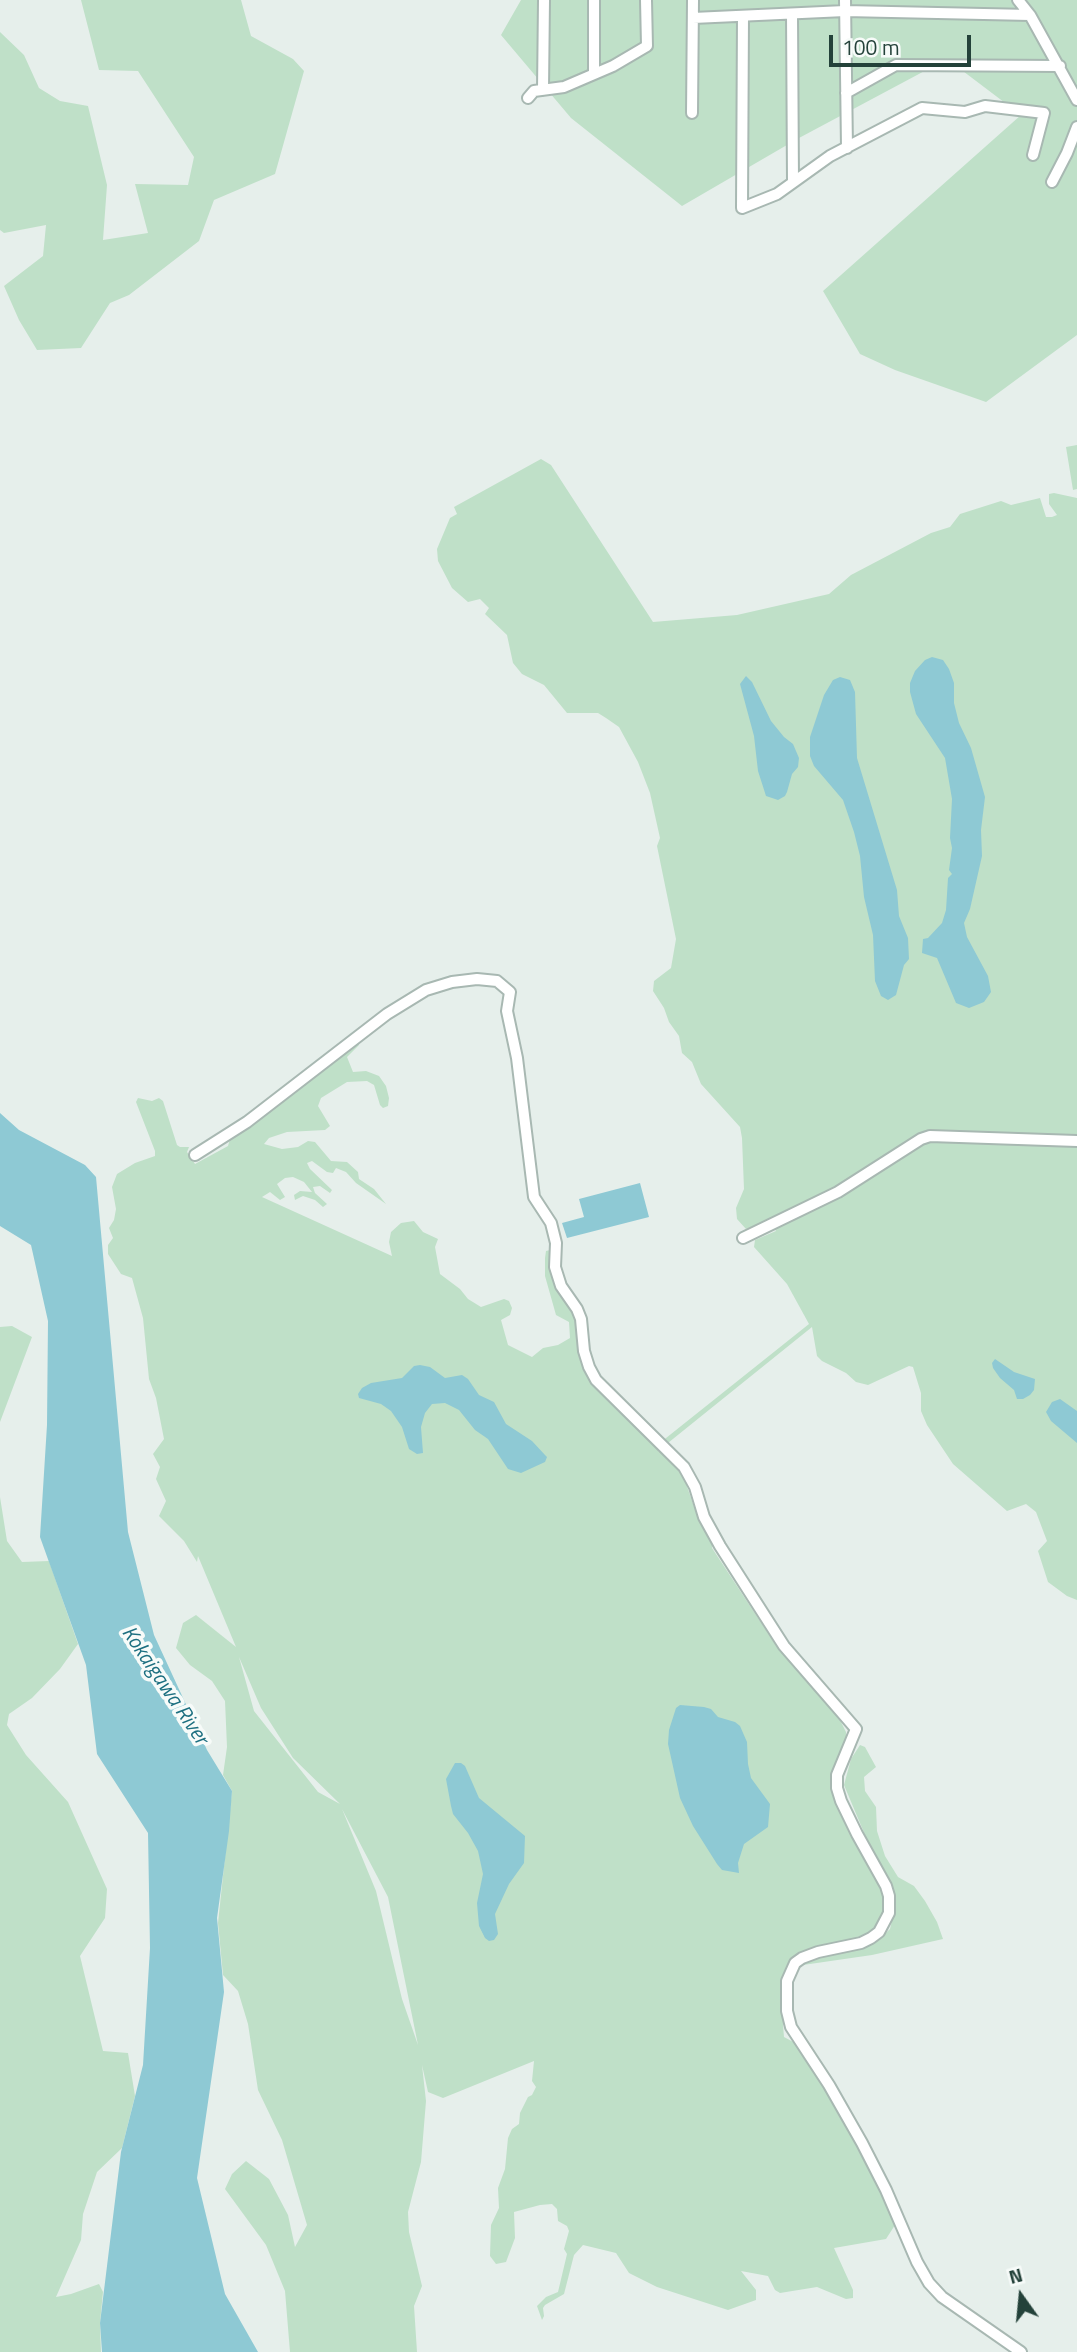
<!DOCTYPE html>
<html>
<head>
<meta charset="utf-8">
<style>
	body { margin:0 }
	#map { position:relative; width:1077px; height:2352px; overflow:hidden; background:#e6efeb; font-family:"Titillium Web",sans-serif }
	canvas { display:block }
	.north { position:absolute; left:986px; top:2261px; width:70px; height:70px; -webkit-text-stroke:5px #f7fbf9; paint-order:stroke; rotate:345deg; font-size:19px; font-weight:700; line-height:28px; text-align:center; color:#24423a }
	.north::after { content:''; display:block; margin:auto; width:24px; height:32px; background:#24423a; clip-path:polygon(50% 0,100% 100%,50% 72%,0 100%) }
	.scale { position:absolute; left:829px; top:35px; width:142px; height:32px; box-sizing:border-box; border:4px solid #24423a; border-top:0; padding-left:9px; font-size:21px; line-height:24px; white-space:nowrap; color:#24423a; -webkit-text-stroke:5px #f7fbf9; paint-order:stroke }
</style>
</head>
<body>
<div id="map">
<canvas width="1077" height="2352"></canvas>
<div class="north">N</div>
<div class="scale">100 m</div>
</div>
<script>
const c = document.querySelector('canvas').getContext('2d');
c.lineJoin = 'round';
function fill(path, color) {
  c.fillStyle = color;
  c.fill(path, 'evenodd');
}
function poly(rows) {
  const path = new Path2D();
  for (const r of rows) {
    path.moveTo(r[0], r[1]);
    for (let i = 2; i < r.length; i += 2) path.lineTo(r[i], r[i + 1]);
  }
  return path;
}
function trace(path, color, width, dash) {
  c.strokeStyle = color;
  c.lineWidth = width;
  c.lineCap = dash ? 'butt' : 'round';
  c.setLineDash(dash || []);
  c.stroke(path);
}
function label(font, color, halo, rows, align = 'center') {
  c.font = font + ' "Titillium Web",sans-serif';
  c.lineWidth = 7;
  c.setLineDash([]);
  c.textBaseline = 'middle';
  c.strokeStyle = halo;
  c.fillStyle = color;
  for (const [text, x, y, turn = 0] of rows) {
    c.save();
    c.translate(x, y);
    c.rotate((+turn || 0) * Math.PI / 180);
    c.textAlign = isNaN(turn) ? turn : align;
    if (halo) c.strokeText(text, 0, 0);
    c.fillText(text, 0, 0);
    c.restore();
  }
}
const green = poly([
	[81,0,241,0,251,36,293,59,304,71,275,174,214,200,199,241,129,295,110,303,81,348,37,350,19,320,4,286,43,256,46,225,4,233,0,230,0,32,24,55,39,88,60,101,88,106,107,185,103,240,148,233,135,184,188,185,194,157,138,71,99,70],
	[521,0,1077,0,1077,335,986,402,895,370,860,354,823,291,1021,115,947,59,799,138,682,206,571,118,501,35],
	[1077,445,1077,489,1073,490,1066,447],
	[541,459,551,465,653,622,737,615,829,594,851,575,931,533,950,527,960,514,1001,501,1011,505,1040,498,1046,517,1052,517,1057,515,1049,504,1049,494,1054,493,1077,498,1077,1600,1067,1596,1048,1582,1038,1551,1047,1541,1036,1512,1026,1504,1007,1511,953,1464,927,1425,921,1411,921,1393,913,1367,909,1366,868,1385,856,1382,846,1373,822,1361,817,1356,812,1327,658,1451,665,1454,683,1475,699,1521,712,1543,712,1548,777,1647,839,1718,846,1732,846,1743,831,1779,832,1791,881,1886,885,1901,884,1912,875,1928,865,1936,798,1954,787,1967,782,1979,782,2008,785,2023,783,2025,784,2037,797,2044,860,2148,895,2225,886,2239,834,2248,853,2290,853,2298,846,2299,817,2287,780,2293,775,2290,768,2276,741,2271,756,2290,756,2300,728,2310,657,2287,629,2273,616,2253,583,2245,574,2255,564,2294,545,2305,543,2308,544,2316,542,2320,537,2306,546,2297,558,2292,567,2254,564,2249,569,2231,567,2226,558,2221,557,2209,552,2204,540,2205,514,2212,515,2238,506,2262,496,2264,490,2256,491,2225,499,2208,498,2188,505,2169,508,2138,512,2129,519,2124,520,2113,528,2097,532,2095,536,2087,532,2081,534,2061,443,2098,428,2092,422,2065,426,2101,421,2162,408,2212,409,2232,422,2286,414,2306,417,2352,290,2352,285,2291,266,2245,225,2189,232,2174,246,2161,269,2179,288,2215,295,2247,307,2225,282,2140,258,2090,248,2024,238,1991,223,1975,218,1923,232,1791,223,1775,227,1747,225,1701,212,1681,190,1665,176,1648,183,1623,196,1615,236,1647,198,1556,197,1562,184,1541,159,1516,166,1501,156,1479,160,1467,153,1454,164,1439,156,1398,149,1379,143,1318,132,1278,121,1274,108,1254,108,1245,113,1238,109,1228,114,1220,116,1209,112,1187,117,1174,135,1163,155,1156,155,1151,136,1102,138,1098,152,1101,159,1098,163,1101,177,1145,180,1147,189,1147,187,1152,195,1164,228,1146,230,1139,358,1043,359,1045,347,1057,353,1072,366,1071,379,1076,386,1086,389,1098,388,1106,383,1108,380,1105,374,1085,367,1081,347,1082,321,1098,318,1106,330,1126,325,1130,287,1132,269,1138,264,1144,282,1149,298,1147,308,1141,315,1142,331,1161,347,1162,358,1172,359,1179,374,1189,386,1204,356,1183,346,1172,336,1168,333,1173,327,1172,312,1161,307,1163,310,1169,332,1190,330,1193,320,1186,313,1187,315,1193,327,1204,323,1207,315,1200,303,1196,295,1200,294,1195,300,1191,312,1192,304,1182,293,1177,285,1178,277,1184,285,1197,280,1200,270,1192,262,1197,392,1256,389,1242,391,1232,401,1223,414,1221,423,1232,438,1239,435,1247,440,1274,460,1289,468,1299,481,1307,504,1299,509,1301,512,1308,510,1315,501,1320,508,1345,532,1357,543,1348,558,1345,570,1338,569,1322,556,1315,545,1276,545,1258,546,1251,550,1250,553,1279,575,1319,583,1367,600,1392,656,1446,809,1324,787,1284,754,1247,755,1240,776,1231,769,1220,746,1229,737,1219,736,1208,744,1189,742,1138,740,1127,701,1084,692,1062,682,1053,679,1036,669,1022,664,1008,653,991,654,981,671,968,676,939,657,846,660,838,650,793,638,762,619,727,606,718,598,713,567,713,544,685,522,674,513,663,507,635,485,614,489,608,480,599,468,602,452,588,438,561,437,549,450,518,457,514,454,507],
	[239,1657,261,1708,293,1758,340,1804,318,1792,254,1711],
	[342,1809,388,1897,418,2045,402,1999,376,1891],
	[12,1326,32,1337,0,1422,0,1327],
	[0,1497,7,1541,22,1562,49,1561,78,1644,60,1669,32,1698,9,1714,7,1725,26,1755,68,1802,107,1889,105,1918,80,1956,103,2051,128,2053,135,2096,122,2148,97,2172,83,2214,81,2240,56,2297,71,2294,99,2284,103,2292,100,2323,101,2352,0,2352],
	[860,1745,865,1747,876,1767,864,1777,865,1791,876,1807,877,1831,885,1856,898,1877,914,1886,925,1901,937,1922,943,1939,872,1955,803,1965,802,1962,817,1955,858,1949,876,1942,890,1929,895,1908,893,1891,865,1835,844,1785,851,1759]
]);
const water = poly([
	[932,657,943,660,949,669,954,683,954,703,959,723,971,748,985,797,981,830,982,856,970,909,964,923,967,937,988,976,991,992,984,1002,969,1008,956,1003,937,958,922,953,923,939,928,938,942,923,946,910,948,878,952,874,949,870,952,848,950,838,952,799,945,758,916,714,910,692,910,683,915,671,925,660],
	[746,676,752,682,771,721,784,737,793,744,799,758,798,767,792,774,787,792,785,796,778,800,766,796,758,771,754,736,740,684],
	[840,677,850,680,855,692,857,758,897,890,899,916,908,938,909,959,904,965,896,995,888,1000,881,996,875,981,873,935,864,897,860,856,854,832,843,800,814,766,810,756,810,737,824,695,833,680],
	[0,1113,19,1130,85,1165,96,1177,128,1532,154,1635,207,1750,232,1791,229,1831,217,1918,224,1992,197,2178,225,2294,258,2352,102,2352,100,2323,121,2152,143,2065,150,1948,148,1833,97,1754,86,1665,40,1537,47,1425,48,1321,31,1245,0,1226],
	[640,1183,649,1217,567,1238,562,1223,584,1217,579,1199],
	[995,1359,1014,1372,1035,1379,1034,1390,1030,1395,1023,1399,1017,1399,1014,1390,1000,1378,993,1368,992,1363],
	[420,1365,430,1367,445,1378,462,1375,468,1379,479,1395,494,1402,506,1424,532,1441,545,1455,547,1457,545,1462,521,1473,508,1469,488,1439,475,1430,459,1410,445,1403,432,1404,425,1413,421,1427,423,1453,417,1454,409,1449,402,1427,391,1411,381,1404,359,1398,358,1394,362,1388,371,1383,402,1378,414,1366],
	[1060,1399,1077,1411,1077,1443,1051,1421,1046,1412,1052,1402],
	[680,1705,704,1707,711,1709,718,1717,735,1722,740,1726,747,1742,748,1764,751,1778,770,1804,768,1827,744,1844,738,1863,739,1873,722,1870,717,1864,693,1826,680,1798,668,1744,669,1730,676,1708],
	[455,1763,461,1763,465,1766,479,1798,525,1836,524,1863,509,1884,495,1914,498,1934,494,1940,489,1941,485,1938,479,1926,477,1903,483,1874,478,1851,468,1833,453,1814,451,1806,446,1779]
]);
const minor = poly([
	[594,0,594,74],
	[845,0,847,148],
	[1018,0,1030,15,1077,100],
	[792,14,793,182],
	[743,16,742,208,777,194,830,156,922,108,965,112,985,106,1044,113,1033,155],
	[693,18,845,11,1030,15],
	[543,90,544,0],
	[846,93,896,65,1060,66],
	[528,98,534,91,564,87,613,66,647,46,646,0],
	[692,113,693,0],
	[1052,182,1067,153,1077,127],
	[195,1155,247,1122,387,1014,426,990,452,982,477,979,497,981,510,992,507,1011,517,1058,534,1197,551,1223,556,1243,555,1267,561,1286,577,1309,581,1319,584,1351,589,1367,596,1380,684,1467,695,1487,704,1517,720,1546,784,1646,856,1729,837,1775,837,1788,841,1801,857,1834,886,1886,889,1896,889,1913,879,1932,871,1938,861,1943,818,1952,802,1958,795,1963,787,1981,787,2011,791,2027,829,2085,862,2143,886,2190,917,2262,929,2283,942,2297,1021,2352],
	[743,1238,838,1192,921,1139,930,1136,1077,1141]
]);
const waterNames = [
	["Kokaigawa River",164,1686,56]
];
fill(green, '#bfe0c8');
fill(water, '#8ec9d4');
trace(minor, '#a8b8b2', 14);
trace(minor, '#fff', 10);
label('italic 21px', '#1c6f80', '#f7fbf9', waterNames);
</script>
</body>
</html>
